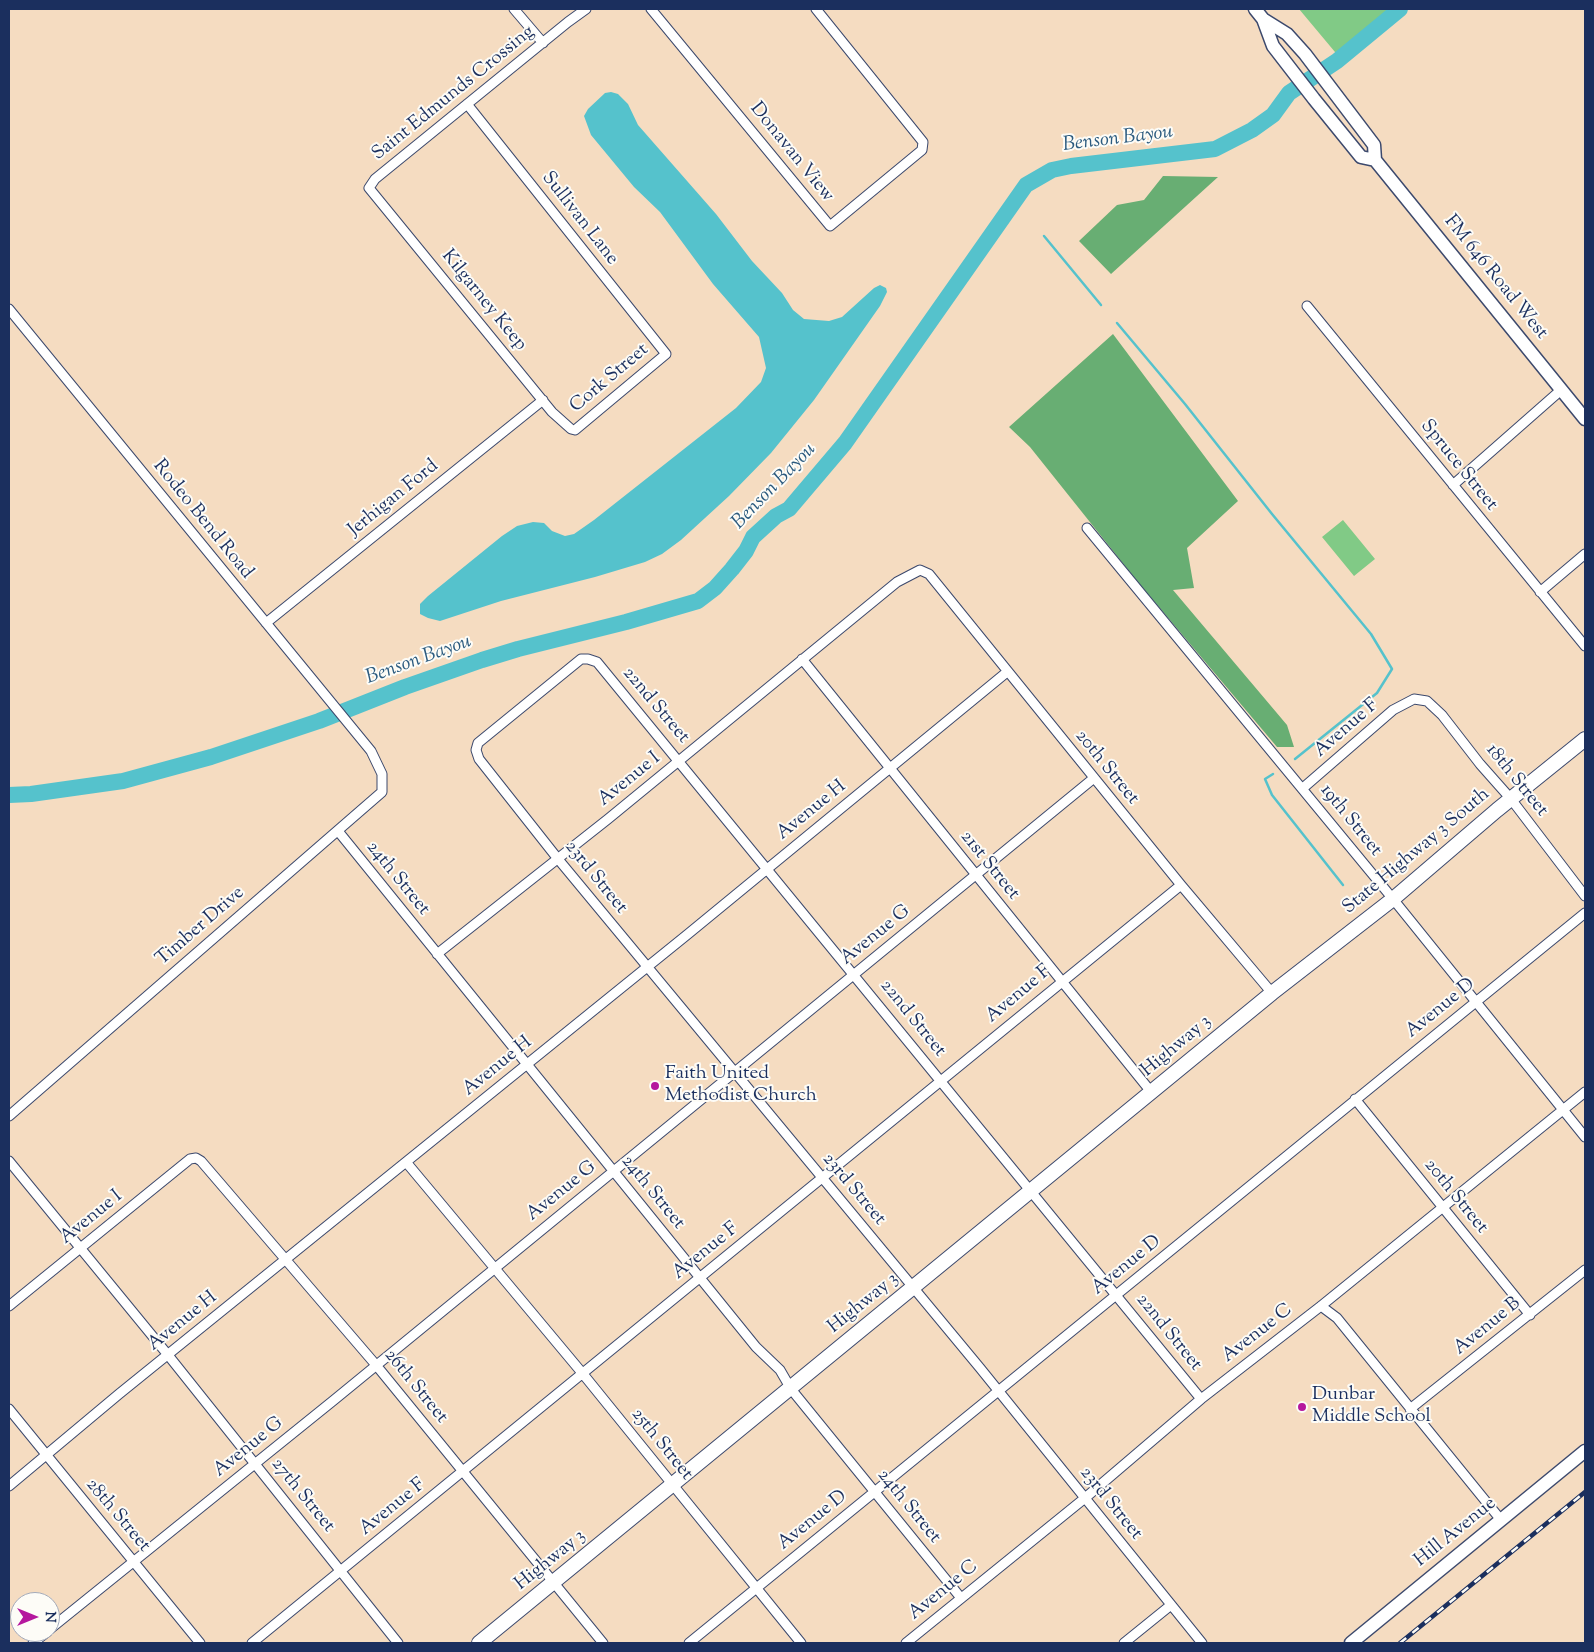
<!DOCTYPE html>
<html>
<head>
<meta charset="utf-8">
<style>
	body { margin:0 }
	#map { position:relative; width:1594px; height:1652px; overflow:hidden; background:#f5dcc1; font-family:"Sorts Mill Goudy",serif }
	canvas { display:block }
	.frame { position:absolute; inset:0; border:10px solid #1b2f5e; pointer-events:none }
	.north { position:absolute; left:10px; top:1592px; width:50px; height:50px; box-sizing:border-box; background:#fdfcf7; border:1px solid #a3aaba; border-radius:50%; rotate:90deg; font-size:14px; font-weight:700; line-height:20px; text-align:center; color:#1b2f5e }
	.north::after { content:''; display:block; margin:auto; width:18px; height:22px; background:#b5179e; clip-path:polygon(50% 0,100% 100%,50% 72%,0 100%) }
</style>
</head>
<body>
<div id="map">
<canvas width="1594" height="1652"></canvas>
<div class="frame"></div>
<div class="north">N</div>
</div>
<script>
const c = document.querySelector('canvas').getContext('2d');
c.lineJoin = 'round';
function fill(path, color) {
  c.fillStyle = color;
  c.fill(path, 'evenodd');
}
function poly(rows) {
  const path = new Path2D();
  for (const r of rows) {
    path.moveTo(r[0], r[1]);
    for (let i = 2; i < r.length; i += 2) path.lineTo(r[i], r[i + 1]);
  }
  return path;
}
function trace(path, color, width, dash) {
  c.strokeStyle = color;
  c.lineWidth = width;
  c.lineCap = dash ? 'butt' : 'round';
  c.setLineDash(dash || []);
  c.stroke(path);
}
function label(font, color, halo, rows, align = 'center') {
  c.font = font + ' "Sorts Mill Goudy",serif';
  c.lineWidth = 4;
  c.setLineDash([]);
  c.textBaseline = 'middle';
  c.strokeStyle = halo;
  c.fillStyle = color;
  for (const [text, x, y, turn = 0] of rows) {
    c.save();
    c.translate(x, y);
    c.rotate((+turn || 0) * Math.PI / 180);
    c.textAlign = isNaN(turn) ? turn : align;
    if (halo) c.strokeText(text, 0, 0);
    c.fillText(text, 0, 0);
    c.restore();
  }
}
const green = poly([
	[1299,9,1398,9,1340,58],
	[1343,520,1375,559,1354,576,1322,537]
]);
const forest = poly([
	[1163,176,1218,177,1111,274,1079,241,1117,205,1144,200],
	[1113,334,1238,501,1187,548,1194,588,1173,590,1287,725,1294,747,1277,747,1137,581,1030,447,1009,427]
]);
const water = poly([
	[611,92,618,94,628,104,638,125,716,214,752,261,782,293,793,310,804,319,829,321,842,317,874,288,880,285,886,288,887,292,880,306,814,400,771,453,729,496,681,540,662,554,645,562,595,577,501,601,440,621,428,618,420,614,420,604,428,596,502,536,517,526,533,522,544,523,552,531,565,536,574,534,594,520,736,408,761,382,766,368,759,337,713,284,660,212,634,187,591,135,584,116,588,109,605,93]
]);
const stream = poly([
	[1004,216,1007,217],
	[1044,236,1101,305],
	[1117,323,1185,404,1272,514,1371,634,1392,669,1377,693,1295,759],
	[1273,774,1265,779,1272,795,1343,885]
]);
const river = poly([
	[9,795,31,794,123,781,211,757,319,721,405,687,482,660,518,649,626,622,698,601,715,588,732,569,746,551,753,537,776,516,789,509,845,443,1026,185,1052,170,1071,166,1215,149,1252,130,1273,115,1289,93,1337,61,1400,9]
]);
const street = poly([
	[514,9,543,43],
	[651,9,830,226,922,150,923,142,816,9],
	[467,104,666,354,575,430,571,429,552,412,369,188,375,179,568,22,586,9],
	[1307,306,1585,646],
	[9,309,371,751,382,774,382,792,9,1116],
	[1453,485,1561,390],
	[1087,528,1393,899,1585,1137],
	[1540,592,1585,554],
	[266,623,543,400],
	[802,659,1152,1093],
	[1303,788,1393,710,1414,699,1427,701,1442,715,1480,764,1511,799,1585,896],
	[338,831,756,1347,780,1370,791,1389,961,1598],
	[437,954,608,819,897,582,920,570,929,574,1181,885,1272,993],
	[1355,1099,1530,1315],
	[9,1161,168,1355,398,1643],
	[406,1162,583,1374,801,1643],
	[9,1306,190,1159,196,1158,201,1161,376,1365,603,1643],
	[1321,1306,1337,1318,1501,1520],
	[1201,1399,597,662,588,659,581,659,478,743,476,750,479,759,558,859,980,1368,1202,1643],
	[9,1409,200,1643],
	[1410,1409,1585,1270],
	[9,1486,119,1394,688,934,1007,672],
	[50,1629,334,1400,1094,778],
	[33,1643,47,1632],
	[252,1643,1181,885],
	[689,1643,1585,913],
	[906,1643,1085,1498,1201,1399,1321,1306,1585,1092],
	[1124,1643,1171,1605]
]);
const secondary = poly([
	[1255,9,1263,19,1273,46,1314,99,1361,157,1375,160],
	[1263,19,1287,34,1305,54,1374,145,1375,160,1585,419],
	[1351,1643,1585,1451]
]);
const primary = poly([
	[479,1643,1272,993,1393,899,1497,810,1585,739]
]);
const rail = poly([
	[1400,1643,1585,1492]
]);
const markers = [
	[655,1086,5,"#b5179e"],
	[1302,1407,5,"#b5179e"]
];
const streetNames = [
	["Saint Edmunds Crossing",454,94,-39],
	["Donavan View",791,153,51],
	["Sullivan Lane",579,219,52],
	["FM 646 Road West",1495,278,51],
	["Kilgarney Keep",483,301,51],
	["Cork Street",610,379,-40],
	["Spruce Street",1458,466,51],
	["Jerhigan Ford",394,499,-39],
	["Rodeo Bend Road",202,520,51],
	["22nd Street",655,706,50],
	["Avenue F",1347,729,-41],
	["20th Street",1106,768,51],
	["Avenue I",630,780,-39],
	["18th Street",1516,781,51],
	["Avenue H",812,811,-39],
	["19th Street",1350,821,51],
	["State Highway 3 South",1417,852,-40],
	["21st Street",989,866,51],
	["23rd Street",595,878,51],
	["24th Street",397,879,51],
	["Timber Drive",201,927,-41],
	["Avenue G",876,936,-39],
	["Avenue F",1019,995,-40],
	["Avenue D",1441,1009,-39],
	["22nd Street",912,1019,51],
	["Highway 3",1177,1047,-40],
	["Avenue H",498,1067,-39],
	["23rd Street",853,1190,50],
	["Avenue G",562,1192,-39],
	["24th Street",652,1193,51],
	["20th Street",1455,1197,51],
	["Avenue I",92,1218,-39],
	["Avenue F",706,1252,-39],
	["Avenue D",1127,1266,-39],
	["Highway 3",864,1304,-39],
	["Avenue H",183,1322,-39],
	["Avenue B",1488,1327,-39],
	["22nd Street",1168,1333,51],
	["Avenue C",1258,1334,-38],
	["26th Street",415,1387,51],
	["25th Street",661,1445,51],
	["Avenue G",249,1448,-39],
	["27th Street",302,1496,51],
	["23rd Street",1110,1504,51],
	["24th Street",908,1507,51],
	["Avenue F",393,1508,-39],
	["28th Street",117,1516,50],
	["Avenue D",813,1521,-39],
	["Hill Avenue",1456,1533,-39],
	["Highway 3",551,1561,-39],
	["Avenue C",944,1591,-39]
];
const poiNames = [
	["Faith United",665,1075],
	["Methodist Church",665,1097],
	["Dunbar",1312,1396],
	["Middle School",1312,1418]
];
const waterNames = [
	["Benson Bayou",1118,140,-7],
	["Benson Bayou",775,487,-46],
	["Benson Bayou",419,661,-20]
];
fill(green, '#81ca86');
fill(forest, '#68ae73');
fill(water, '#55c2cc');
trace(stream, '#55c2cc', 2.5);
trace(river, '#55c2cc', 16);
trace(street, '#3c496d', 11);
trace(secondary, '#3c496d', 15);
trace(primary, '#3c496d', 16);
trace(street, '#fff', 9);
trace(secondary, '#fff', 12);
trace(primary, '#fff', 14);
trace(rail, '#1b2f5e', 4.5);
trace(rail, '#fdfcf7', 2.5, [8]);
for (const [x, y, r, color] of markers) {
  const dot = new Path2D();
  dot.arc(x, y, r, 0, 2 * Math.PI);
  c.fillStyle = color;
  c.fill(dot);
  trace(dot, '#fdfcf7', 2);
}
label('19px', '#1b2f5e', '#fdfcf7', streetNames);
label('19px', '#1b2f5e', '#fdfcf7', poiNames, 'left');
label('italic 20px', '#2c5b7f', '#fdfcf7', waterNames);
</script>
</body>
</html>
